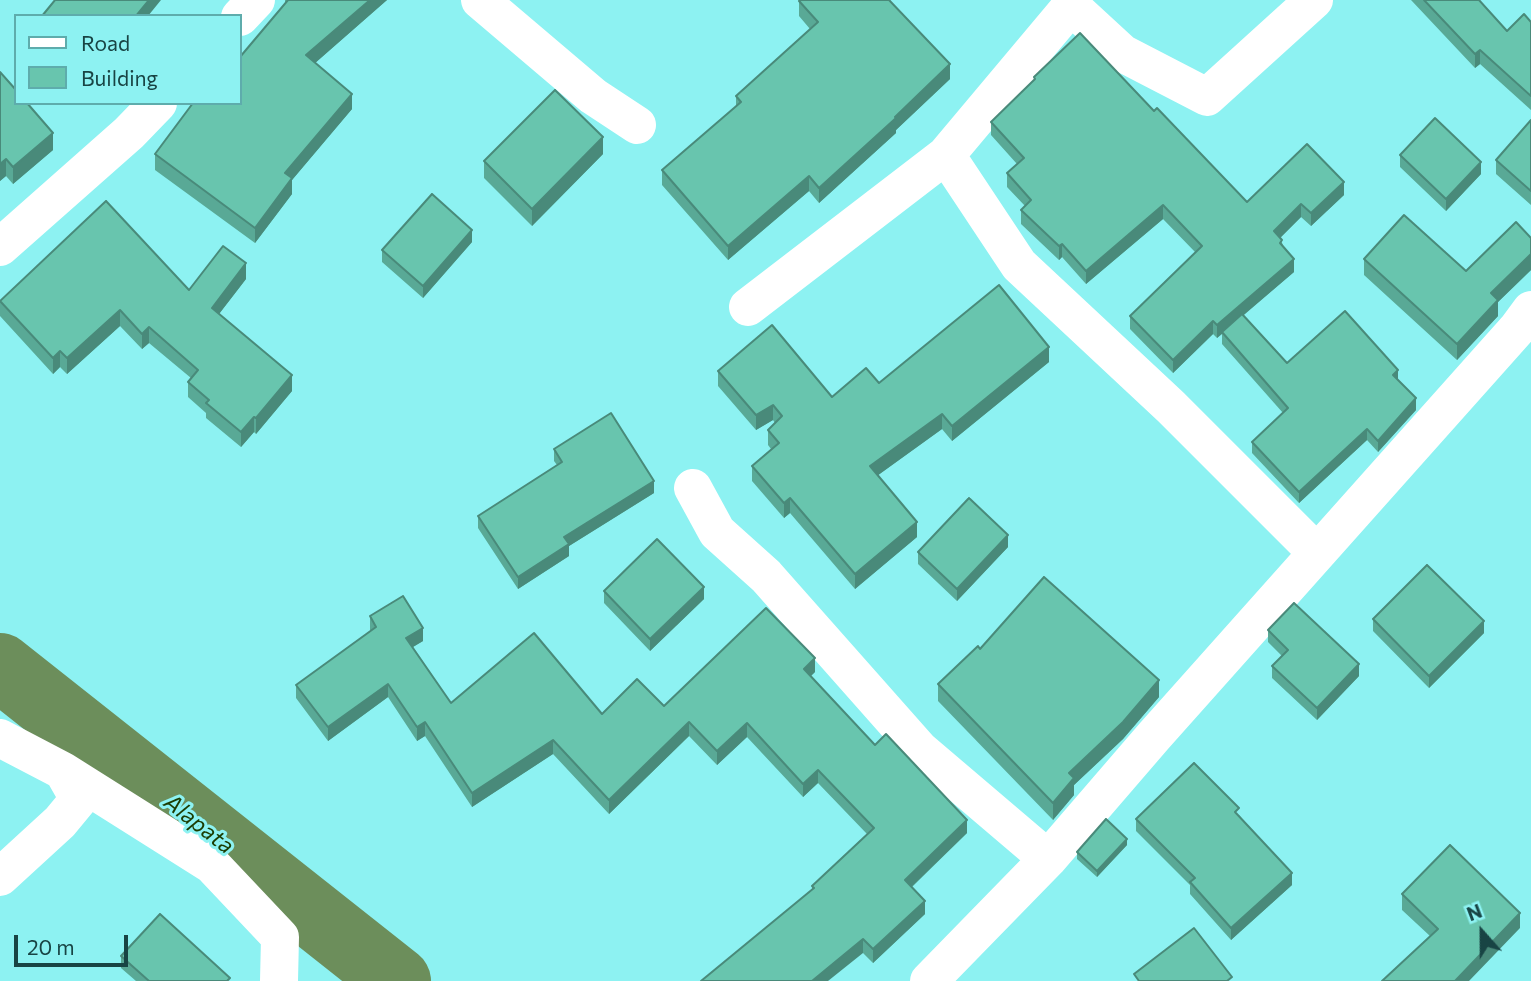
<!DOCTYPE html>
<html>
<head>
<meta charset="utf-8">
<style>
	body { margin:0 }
	#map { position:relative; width:1531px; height:981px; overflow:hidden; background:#8df2f2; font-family:Commissioner,sans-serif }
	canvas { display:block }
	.legend { position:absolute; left:14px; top:14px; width:228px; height:91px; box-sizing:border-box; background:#8df2f2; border:2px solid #5eacac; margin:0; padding:9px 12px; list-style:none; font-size:21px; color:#184444 }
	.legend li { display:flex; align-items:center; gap:14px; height:35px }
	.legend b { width:35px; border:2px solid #5eacac }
	.north { position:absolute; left:1447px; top:897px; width:70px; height:70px; -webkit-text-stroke:5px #8df2f2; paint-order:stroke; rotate:339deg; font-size:19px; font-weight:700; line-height:28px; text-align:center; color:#184444 }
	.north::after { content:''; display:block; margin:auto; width:24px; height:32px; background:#184444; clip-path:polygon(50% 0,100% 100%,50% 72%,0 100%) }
	.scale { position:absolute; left:14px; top:935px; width:114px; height:32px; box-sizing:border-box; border:4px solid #184444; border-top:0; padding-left:9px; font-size:21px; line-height:24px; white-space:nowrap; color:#184444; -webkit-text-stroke:5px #8df2f2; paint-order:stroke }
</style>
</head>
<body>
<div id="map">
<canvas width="1531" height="981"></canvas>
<ul class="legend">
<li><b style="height:9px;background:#fff"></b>Road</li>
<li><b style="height:19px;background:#68c5ae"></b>Building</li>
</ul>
<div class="north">N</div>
<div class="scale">20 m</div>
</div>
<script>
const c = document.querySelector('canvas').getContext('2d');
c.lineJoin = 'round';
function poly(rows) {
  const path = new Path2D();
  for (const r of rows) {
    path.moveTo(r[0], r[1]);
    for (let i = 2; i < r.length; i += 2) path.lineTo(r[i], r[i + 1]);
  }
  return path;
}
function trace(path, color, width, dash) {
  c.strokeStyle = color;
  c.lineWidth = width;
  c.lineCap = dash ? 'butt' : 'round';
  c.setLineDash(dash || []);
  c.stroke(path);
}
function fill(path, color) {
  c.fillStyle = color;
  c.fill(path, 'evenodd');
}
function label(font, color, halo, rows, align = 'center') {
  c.font = font + ' Commissioner,sans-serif';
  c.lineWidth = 6;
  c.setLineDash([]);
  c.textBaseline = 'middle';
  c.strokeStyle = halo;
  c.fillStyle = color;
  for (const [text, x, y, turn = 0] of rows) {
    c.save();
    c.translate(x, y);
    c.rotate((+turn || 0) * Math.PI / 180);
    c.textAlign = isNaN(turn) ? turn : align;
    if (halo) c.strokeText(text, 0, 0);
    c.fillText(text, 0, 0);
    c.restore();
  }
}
const river = poly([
	[0,667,397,981]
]);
const minor = poly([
	[480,0,593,96,637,125],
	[240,17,256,0],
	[946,155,1019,265,1171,407,1317,553],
	[0,247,129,133,158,103],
	[748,307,946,155,1071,6,1122,53,1207,97,1314,0],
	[693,488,717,532,766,576,920,750,1048,859],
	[0,738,63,771,79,799,60,822,0,877],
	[63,771,212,865,280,937,279,981],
	[929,981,1048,859,1154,736,1517,329,1531,310]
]);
const wall = poly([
	[285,0,387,0,315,63,352,109,292,180,292,194,255,243,155,170,155,154,240,103,285,3],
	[890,0,950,79,896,130,896,133,819,203,809,191,728,260,662,185,662,170,736,107,736,96,810,29,799,16,799,1],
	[1411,0,1479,0,1507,31,1531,22,1531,110,1480,64,1475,68],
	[0,72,53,150,13,184,6,176,0,181],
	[1034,77,1154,111,1247,202,1344,195,1311,226,1301,217,1280,238,1294,272,1243,315,1287,363,1398,380,1416,410,1378,452,1367,440,1299,503,1252,453,1252,442,1283,413,1222,344,1222,334,1217,338,1213,334,1173,373,1130,329,1130,316,1196,253,1163,219,1086,284,1062,257,1059,260,1021,224,1021,210,1025,206,1007,187,1007,173,1017,164,991,135,991,122,1034,80],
	[1531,121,1531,205,1496,174,1496,160],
	[603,154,532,226,484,178,484,161],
	[1400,155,1481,174,1446,211,1400,167],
	[1531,238,1531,270,1498,302,1498,316,1457,360,1364,275,1364,259,1466,271],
	[472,242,423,298,382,262,382,250],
	[246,279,219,314,292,391,256,434,254,432,241,447,206,418,206,413,188,397,188,382,191,378,149,343,142,349,120,326,67,374,60,367,53,374,0,316,0,300,189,290],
	[1049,362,952,441,942,429,878,475,917,537,855,589,790,513,784,518,752,481,752,466,771,449,768,445,768,430,775,423,773,420,756,430,718,386,718,371,832,397,879,383],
	[554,449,654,493,569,546,569,556,518,589,478,528,478,516,557,465,554,461],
	[1008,547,957,601,918,564,918,552],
	[604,591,704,599,650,651,604,603],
	[370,616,423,641,413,647,451,703,602,714,664,706,815,672,810,676,875,745,967,833,912,887,925,914,873,963,863,953,812,890,812,886,867,834,818,783,803,797,747,737,717,765,689,736,609,814,553,754,472,807,425,736,417,741,388,697,328,741,296,698,296,685,370,631],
	[1373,619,1484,633,1429,688,1373,631],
	[1268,630,1359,676,1317,720,1272,678,1272,666,1282,656,1268,642],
	[980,649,1159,697,1123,739,1074,785,1074,795,1053,820,938,701,938,684],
	[1239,815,1292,885,1231,940,1190,894,1190,885,1136,831,1136,819],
	[1127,845,1097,877,1077,859,1077,852],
	[1402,894,1520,928,1430,936,1402,910],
	[121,956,230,981,136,981,121,968]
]);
const shadedWall = poly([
	[149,0,161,0,148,16,136,16],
	[370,0,387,0,306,71,306,55],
	[1480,50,1480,64,1475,68,1475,54],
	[950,64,950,79,896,130,896,133,819,203,819,188],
	[352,94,352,109,292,180,292,194,255,243,255,228,285,173],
	[53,133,53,150,13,184,13,167],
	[603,137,603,154,532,226,532,209],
	[6,159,6,176,0,181,0,164],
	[1481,162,1481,174,1446,211,1446,199],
	[809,176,809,191,728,260,728,246],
	[1344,182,1344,195,1311,226,1311,213],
	[1301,204,1301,217,1274,244,1274,231],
	[1163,205,1163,219,1086,284,1086,271],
	[472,230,472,242,423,298,423,286],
	[1062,244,1062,257,1059,260,1059,246],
	[1531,254,1531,270,1498,302,1498,316,1457,360,1457,344,1491,293],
	[1294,259,1294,272,1217,338,1217,325],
	[246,263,246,279,212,323,212,308],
	[120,310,120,326,67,374,67,358],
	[1213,321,1213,334,1173,373,1173,360],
	[149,327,149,343,142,349,142,334],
	[1049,347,1049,362,952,441,952,426],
	[60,351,60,367,53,374,53,358],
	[1398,370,1398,381,1393,375],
	[292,375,292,391,256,434,256,418],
	[1416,398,1416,410,1378,452,1378,441],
	[773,405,773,420,756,430,756,415],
	[942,414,942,429,870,481,870,466],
	[254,417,254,432,241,447,241,432],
	[1367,429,1367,440,1299,503,1299,492],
	[654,481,654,493,569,546,569,556,518,589,518,577,564,537],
	[790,498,790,513,784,518,784,503],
	[917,522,917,537,855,589,855,574],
	[1008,535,1008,547,957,601,957,589],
	[704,587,704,599,650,651,650,639],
	[1484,621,1484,633,1429,688,1429,676],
	[423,628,423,641,406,651,406,638],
	[815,658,815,672,804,683,804,669],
	[1359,664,1359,676,1317,720,1317,708],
	[1159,680,1159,697,1123,739,1074,785,1074,795,1053,820,1053,803,1069,773],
	[388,684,388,697,328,741,328,727],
	[425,722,425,736,417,741,417,727],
	[689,722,689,736,609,814,609,800],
	[747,723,747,737,717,765,717,751],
	[553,740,553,754,472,807,472,793],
	[818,770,818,783,803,797,803,784],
	[967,820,967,833,905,893,905,880],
	[1127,839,1127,845,1097,877,1097,871],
	[1292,873,1292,885,1231,940,1231,928],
	[925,901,925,914,873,963,873,949],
	[1520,913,1520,928,1469,981,1455,981],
	[863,939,863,953,828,981,812,981]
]);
const building = poly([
	[55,0,149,0,136,16,42,16,55,0],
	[288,0,370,0,306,55,352,94,285,173,292,178,255,228,155,154,193,103,240,103,240,57,288,0],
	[801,0,889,0,950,64,895,117,896,118,819,188,809,176,728,246,662,170,741,102,736,96,818,22,799,1,801,0],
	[1424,0,1479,0,1507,31,1524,14,1531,22,1531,96,1480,50,1475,54,1424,0],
	[1080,33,1154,111,1157,108,1247,202,1307,144,1344,182,1311,213,1301,204,1274,231,1282,240,1280,243,1294,259,1217,325,1213,321,1173,360,1130,316,1202,246,1163,205,1086,271,1062,244,1059,246,1021,210,1031,200,1007,173,1024,158,991,122,1035,79,1034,77,1080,33],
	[0,72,16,90,16,103,27,103,53,133,13,167,6,159,0,164,0,72],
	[555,90,603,137,532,209,484,161,555,90],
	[1435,118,1481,162,1446,199,1400,155,1435,118],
	[1531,120,1531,191,1496,160,1531,120],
	[432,194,472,230,423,286,382,250,432,194],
	[106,201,189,290,223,246,246,263,212,308,292,375,256,418,254,417,241,432,206,403,209,400,188,382,198,370,149,327,142,334,120,310,67,358,60,351,53,358,0,301,106,201],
	[1404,215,1466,271,1516,222,1531,238,1531,254,1491,293,1498,300,1457,344,1364,259,1404,215],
	[999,285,1049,347,952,426,942,414,870,466,917,522,855,574,790,498,784,503,752,466,779,443,768,430,782,416,773,405,756,415,718,371,772,325,832,397,866,368,879,383,999,285],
	[1345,311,1398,370,1393,375,1416,398,1378,441,1367,429,1299,492,1252,442,1288,408,1222,332,1242,314,1287,363,1345,311],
	[611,413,654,481,564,537,569,544,518,577,478,516,562,462,554,449,611,413],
	[969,498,1008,535,957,589,918,552,969,498],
	[657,539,704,587,650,639,604,591,657,539],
	[1427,565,1484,621,1429,676,1373,619,1427,565],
	[1044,577,1159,680,1123,722,1069,773,1074,778,1053,803,938,684,978,646,980,649,1044,577],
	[403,596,423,628,406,638,451,703,534,633,602,714,637,679,664,706,766,608,815,658,804,669,875,745,886,734,967,820,905,880,925,901,873,949,863,939,812,981,701,981,814,888,812,886,874,828,818,770,803,784,747,723,717,751,689,722,609,800,553,740,472,793,425,722,417,727,388,684,328,727,296,685,376,627,370,616,403,596],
	[1294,603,1359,664,1317,708,1272,666,1288,650,1268,630,1294,603],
	[1194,763,1239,808,1235,812,1292,873,1231,928,1190,882,1195,878,1136,819,1194,763],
	[1106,819,1127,839,1097,871,1077,852,1106,819],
	[1450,845,1520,913,1455,981,1382,981,1438,929,1402,894,1450,845],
	[160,914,230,978,227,981,149,981,121,956,160,914],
	[1194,928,1232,977,1227,981,1139,981,1134,974,1194,928]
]);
const waterNames = [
	["Alapata",199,824,38]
];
trace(river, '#6c8e5b', 68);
trace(minor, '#fff', 38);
fill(wall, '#59a996');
fill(shadedWall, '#498a7a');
fill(building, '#68c5ae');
trace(building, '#498a7a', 2);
label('italic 23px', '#1b3c02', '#8df2f2', waterNames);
</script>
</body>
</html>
